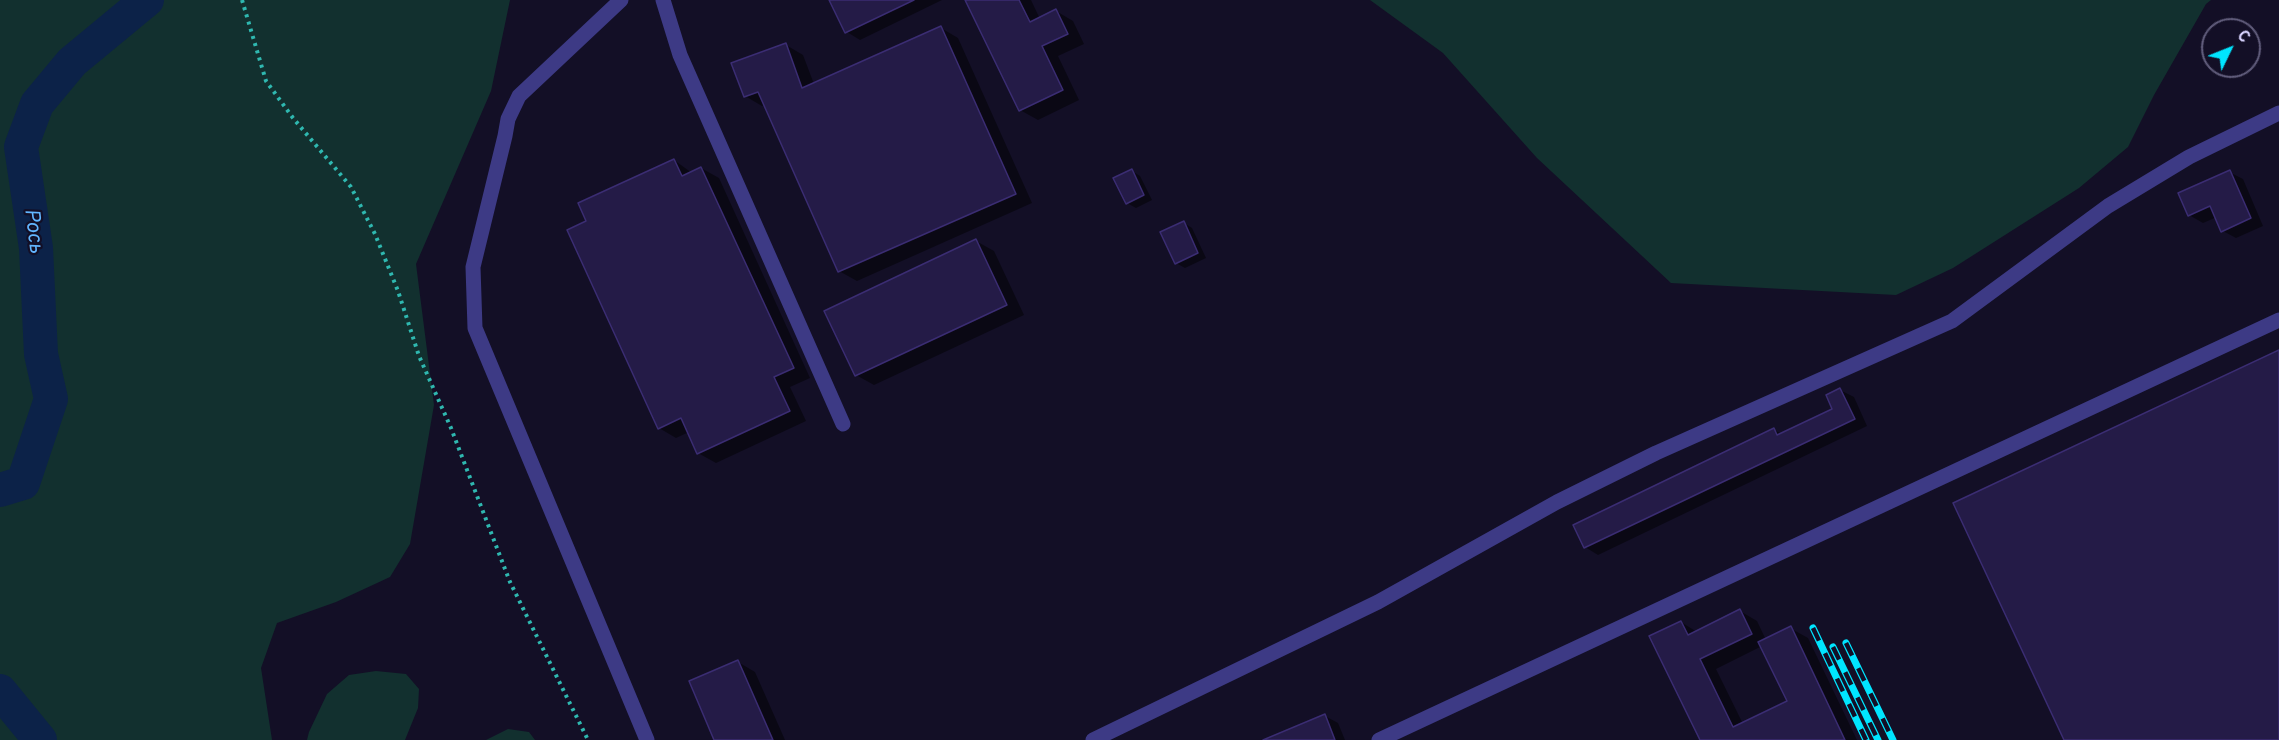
<!DOCTYPE html>
<html>
<head>
<meta charset="utf-8">
<style>
	body { margin:0 }
	#map { position:relative; width:2279px; height:740px; overflow:hidden; background:#130f26; font-family:Overpass,sans-serif }
	canvas { display:block }
	.north { position:absolute; left:2201px; top:18px; width:60px; height:60px; box-sizing:border-box; background:#130f26; border:2px solid #625e7d; border-radius:50%; rotate:47deg; font-size:16px; font-weight:700; line-height:24px; text-align:center; color:#d9d4ff }
	.north::after { content:''; display:block; margin:auto; width:21px; height:27px; background:#00e5ff; clip-path:polygon(50% 0,100% 100%,50% 72%,0 100%) }
</style>
</head>
<body>
<div id="map">
<canvas width="2279" height="740"></canvas>
<div class="north">С</div>
</div>
<script>
const c = document.querySelector('canvas').getContext('2d');
c.lineJoin = 'round';
function fill(path, color) {
  c.fillStyle = color;
  c.fill(path, 'evenodd');
}
function poly(rows) {
  const path = new Path2D();
  for (const r of rows) {
    path.moveTo(r[0], r[1]);
    for (let i = 2; i < r.length; i += 2) path.lineTo(r[i], r[i + 1]);
  }
  return path;
}
function trace(path, color, width, dash) {
  c.strokeStyle = color;
  c.lineWidth = width;
  c.lineCap = dash ? 'butt' : 'round';
  c.setLineDash(dash || []);
  c.stroke(path);
}
function label(font, color, halo, rows, align = 'center') {
  c.font = font + ' Overpass,sans-serif';
  c.lineWidth = 4.5;
  c.setLineDash([]);
  c.textBaseline = 'middle';
  c.strokeStyle = halo;
  c.fillStyle = color;
  for (const [text, x, y, turn = 0] of rows) {
    c.save();
    c.translate(x, y);
    c.rotate((+turn || 0) * Math.PI / 180);
    c.textAlign = isNaN(turn) ? turn : align;
    if (halo) c.strokeText(text, 0, 0);
    c.fillText(text, 0, 0);
    c.restore();
  }
}
const green = poly([
	[0,0,510,0,491,91,416,264,434,405,410,544,390,577,336,602,277,623,261,668,272,740,0,740],
	[1370,0,2211,0,2206,4,2154,95,2128,147,2079,188,1953,268,1896,295,1671,283,1537,158,1443,53],
	[376,671,406,674,419,689,418,708,405,740,307,740,309,732,327,694,349,675],
	[508,729,529,732,535,740,486,740]
]);
const shadow = poly([
	[831,0,942,0,860,40,847,32],
	[976,0,1031,0,1040,19,1056,11,1073,21,1084,44,1058,56,1079,100,1038,120,1020,110],
	[941,28,958,38,1032,203,857,281,839,271,765,105,762,106,745,96,786,45,803,55,814,84],
	[674,160,692,173,701,168,719,178,810,378,790,387,806,421,716,463,698,453,689,432,676,438,659,428,588,222],
	[1132,171,1140,176,1152,200,1136,208,1127,203],
	[2229,172,2243,179,2263,226,2236,238,2223,231,2217,217,2203,223,2189,215,2180,194],
	[1184,223,1192,228,1206,258,1185,268,1176,263],
	[976,241,994,251,1024,315,874,385,856,375],
	[1840,390,1854,397,1867,426,1598,555,1585,547,1774,430,1782,434,1834,409],
	[1740,611,1757,621,1766,640,1790,628,1808,638,1857,740,1702,740,1681,622,1697,632],
	[1762,646,1789,702,1743,724,1716,669],
	[738,662,755,672,785,740,716,740],
	[1325,716,1338,723,1345,740,1282,740]
]);
const river = poly([
	[0,490,23,483,51,399,41,354,36,248,21,147,37,104,72,62,147,0],
	[0,691,40,740]
]);
const building = poly([
	[829,0,914,0,845,33,829,0],
	[965,0,1019,0,1030,22,1056,9,1068,34,1042,46,1063,90,1019,111,965,0],
	[941,26,1016,194,838,272,758,92,744,97,731,63,786,43,802,88,941,26],
	[674,159,682,176,701,167,794,368,774,377,790,411,697,454,681,418,658,429,567,230,586,221,578,203,674,159],
	[1132,169,1144,195,1126,204,1113,178,1132,169],
	[2230,170,2251,218,2221,232,2210,206,2188,216,2178,193,2230,170],
	[1184,221,1198,253,1175,264,1160,232,1184,221],
	[976,239,1007,305,855,376,824,311,976,239],
	[2279,350,2279,740,2064,740,1953,503,2279,350],
	[1840,388,1855,419,1584,548,1573,525,1774,428,1777,435,1832,409,1826,395,1840,388],
	[1740,609,1752,634,1700,659,1733,727,1787,701,1758,642,1791,626,1845,740,1700,740,1649,636,1681,621,1688,635,1740,609],
	[738,660,773,740,714,740,689,681,738,660],
	[1325,714,1335,740,1263,740,1325,714]
]);
const path = poly([
	[242,0,266,81,293,118,351,187,375,234,398,291,419,356,451,428,510,582,588,740]
]);
const minor = poly([
	[621,0,519,96,508,119,505,136,473,267,475,328,647,740],
	[663,0,680,55,843,424],
	[1093,740,1378,602,1557,502,1656,453,1952,321,2108,206,2189,157,2279,113],
	[1379,740,2279,320]
]);
const rail = poly([
	[1813,628,1866,740],
	[1846,643,1893,740],
	[1833,647,1878,740]
]);
const waterNames = [
	["Рось",32,231,83]
];
fill(green, '#12302f');
fill(shadow, '#0007');
trace(river, '#0c2248', 34);
fill(building, '#241b47');
trace(building, '#3b2d73', 1.5);
trace(path, '#2fb8b0', 4, [3, 4.5]);
trace(minor, '#3d3a85', 15);
trace(rail, '#00e5ff', 7);
trace(rail, '#130f26', 4.5, [14]);
label('italic 21px', '#62b6ff', '#130f26', waterNames);
</script>
</body>
</html>
